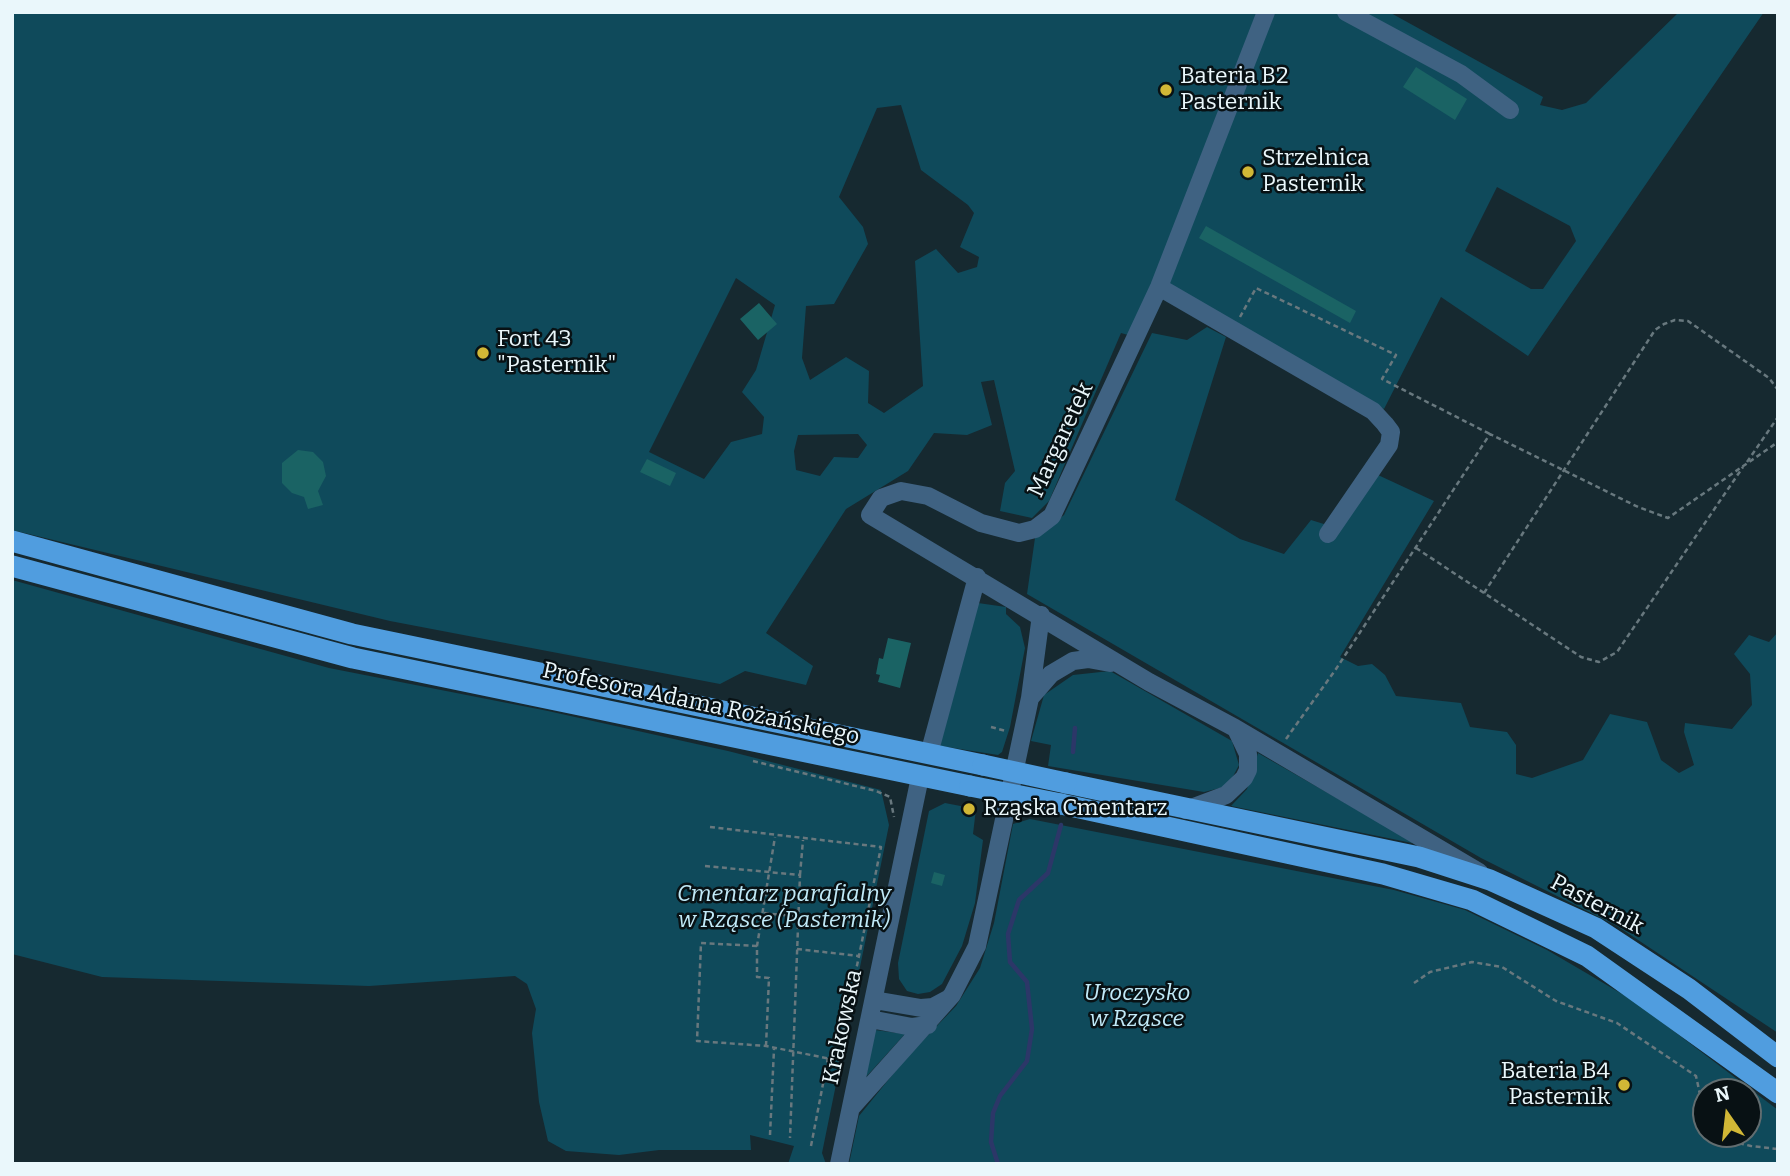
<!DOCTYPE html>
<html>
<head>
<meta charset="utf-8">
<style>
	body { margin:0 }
	#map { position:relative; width:1790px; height:1176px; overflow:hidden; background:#162930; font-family:Bitter,serif }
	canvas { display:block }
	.frame { position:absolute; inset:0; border:14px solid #eaf7fb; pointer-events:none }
	.north { position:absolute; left:1692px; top:1078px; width:70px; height:70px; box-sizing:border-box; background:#081114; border:2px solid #626d70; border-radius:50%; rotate:346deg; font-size:19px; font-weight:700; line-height:28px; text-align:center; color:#eaf7fb }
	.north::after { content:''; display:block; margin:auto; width:24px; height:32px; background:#d1b736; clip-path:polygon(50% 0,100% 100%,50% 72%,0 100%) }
</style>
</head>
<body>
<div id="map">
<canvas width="1790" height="1176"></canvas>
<div class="frame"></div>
<div class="north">N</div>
</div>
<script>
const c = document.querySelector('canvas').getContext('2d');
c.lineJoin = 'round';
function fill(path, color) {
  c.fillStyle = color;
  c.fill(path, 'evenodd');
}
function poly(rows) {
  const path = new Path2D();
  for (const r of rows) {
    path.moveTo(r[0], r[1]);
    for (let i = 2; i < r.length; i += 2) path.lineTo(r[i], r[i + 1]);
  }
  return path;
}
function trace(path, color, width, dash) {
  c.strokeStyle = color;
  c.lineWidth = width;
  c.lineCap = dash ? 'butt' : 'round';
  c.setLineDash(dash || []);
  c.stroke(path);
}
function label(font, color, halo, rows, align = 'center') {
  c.font = font + ' Bitter,serif';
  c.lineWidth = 5;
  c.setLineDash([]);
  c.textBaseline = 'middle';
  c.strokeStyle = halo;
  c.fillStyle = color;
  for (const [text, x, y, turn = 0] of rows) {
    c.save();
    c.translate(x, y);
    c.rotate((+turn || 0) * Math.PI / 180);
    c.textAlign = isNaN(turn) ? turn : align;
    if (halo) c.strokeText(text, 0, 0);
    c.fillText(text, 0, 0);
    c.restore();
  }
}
const green = poly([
	[12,12,1389,12,1543,97,1540,105,1562,110,1586,103,1679,12,1764,12,1528,356,1441,297,1384,409,1174,287,1128,335,1121,333,1049,501,1032,518,1000,511,1005,483,1015,471,994,380,981,382,992,425,967,435,934,433,908,471,846,509,766,633,813,666,806,685,745,671,720,684,390,621,12,530],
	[901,105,921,170,968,205,974,213,960,247,979,257,977,267,958,273,936,249,915,261,923,386,884,413,868,403,869,371,846,357,810,380,802,358,806,306,834,304,868,244,863,227,839,197,877,108],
	[1497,187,1570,226,1576,241,1543,289,1531,289,1465,251],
	[736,278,775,305,756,370,742,392,764,417,762,434,731,442,704,479,649,452],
	[858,434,867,445,858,458,834,457,820,476,796,470,794,451,798,435],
	[1207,327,1226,337,1175,500,1240,539,1284,554,1311,520,1340,529,1378,475,1434,501,1340,657,1358,666,1372,664,1385,675,1396,696,1461,703,1470,727,1507,732,1516,745,1516,774,1532,778,1583,760,1610,714,1647,722,1661,760,1679,773,1694,765,1684,732,1685,723,1732,729,1752,705,1750,674,1734,654,1749,635,1769,642,1778,632,1778,1033,1617,926,1481,858,1027,594,1035,538,1064,515,1152,333,1187,340],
	[12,580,329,668,548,711,728,751,881,790,889,825,822,1153,826,1164,788,1164,794,1146,750,1135,751,1150,659,1150,619,1155,566,1151,548,1141,539,1102,532,1033,536,1009,527,984,515,976,369,986,102,977,12,954],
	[978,603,1006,607,1006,614,1020,627,1025,648,1010,727,1002,752,998,755,941,746,939,734],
	[1110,671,1232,741,1239,765,1228,786,1204,792,1048,766,1051,745,1031,741,1044,695,1073,675],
	[1258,753,1417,844,1231,806,1247,789],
	[945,803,976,809,973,834,983,840,975,903,962,946,942,984,930,992,918,994,907,991,899,979,898,963,929,811],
	[1030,819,1394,890,1465,910,1547,950,1634,1001,1778,1110,1778,1164,849,1164,859,1116,906,1058,956,1006,980,968,994,923,1013,824],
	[1706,1092,1748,1092,1748,1134,1706,1134],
	[875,1030,905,1034,866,1077]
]);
const stream = poly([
	[1073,752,1075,728],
	[998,1164,991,1142,993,1113,1000,1096,1027,1061,1032,1029,1027,982,1010,962,1008,934,1019,900,1048,873,1061,825]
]);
const building = poly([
	[1416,67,1467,99,1455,120,1403,87],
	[1206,226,1356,311,1350,323,1199,238],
	[759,303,777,324,758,340,740,319],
	[298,450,313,452,323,462,326,476,318,491,323,505,308,509,304,497,292,493,282,483,282,463],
	[647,459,676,473,670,486,640,472],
	[888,638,911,643,900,688,878,682,880,675,876,674,879,658,883,659],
	[934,872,945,875,942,886,931,883]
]);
const path = poly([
	[1240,317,1256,288,1396,355,1382,379,1490,434],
	[1747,462,1778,417],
	[1416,548,1581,657,1599,662,1617,652,1743,467],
	[1484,593,1655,330,1664,324,1675,320,1688,321,1769,378,1778,390],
	[991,727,1006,731],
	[1286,739,1336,669,1490,434,1638,507,1668,518,1778,442],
	[753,761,876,791,890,797,894,817],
	[710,827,881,847,859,956],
	[705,866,800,875,790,1138],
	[800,875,803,840],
	[764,913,865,924],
	[757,946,701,943,697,1041,766,1046,841,1061],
	[797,949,859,956,837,1060],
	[1414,983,1430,972,1472,962,1502,967,1556,1001,1617,1023,1696,1076,1706,1122],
	[766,1046,769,978,757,977,757,946,775,837],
	[1716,1134,1721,1139,1751,1146,1778,1149],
	[770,1135,774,1049],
	[811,1146,828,1058]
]);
const minor = poly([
	[1266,12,1159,287,1052,516,1035,529,1019,533,981,523,928,496,901,491,881,498,870,515,1149,682,1235,728,1479,872],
	[1346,12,1461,74,1510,110],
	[1159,287,1373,411,1385,424,1391,432,1389,445,1328,534],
	[1030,698,1051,674,1073,661,1088,659,1110,663],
	[929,754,977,577],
	[1186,810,1226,795,1244,778,1248,770,1248,754,1237,731],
	[874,1000,921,1008,933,1007,948,999],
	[870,1019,912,1027,928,1025],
	[851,1108,952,995,977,946,1030,698,1041,615],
	[839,1164,920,777]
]);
const major = poly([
	[12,541,352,634,983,765],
	[12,566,353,658,970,786],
	[1066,783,1419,857,1490,880,1596,928,1689,989,1778,1057],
	[1061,804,1383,874,1472,900,1587,956,1778,1093]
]);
const majorBridge = poly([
	[983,765,1066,783],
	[970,786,1061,804]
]);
const markers = [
	[1166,90,7,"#d1b736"],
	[1248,172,7,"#d1b736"],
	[483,353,7,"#d1b736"],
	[969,809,7,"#d1b736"],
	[1624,1085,7,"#d1b736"]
];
const poiNames = [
	["Bateria B2",1180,77],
	["Pasternik",1180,103],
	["Strzelnica",1262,159],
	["Pasternik",1262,185],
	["Fort 43",497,340],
	["\"Pasternik\"",497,366],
	["Rząska Cmentarz",983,809],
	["Bateria B4",1610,1072,"right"],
	["Pasternik",1610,1098,"right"]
];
const streetNames = [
	["Margaretek",1061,440,-65],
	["Profesora Adama Rożańskiego",701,704,12],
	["Pasternik",1597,905,28],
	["Krakowska",843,1027,-78]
];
const parkNames = [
	["Cmentarz parafialny",784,895],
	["w Rząsce (Pasternik)",784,921],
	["Uroczysko",1137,994],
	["w Rząsce",1137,1020]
];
fill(green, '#0f4a5b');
trace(stream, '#2c3768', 4.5);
fill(building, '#1a6364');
trace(path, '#68787e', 2.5, [5, 3.5]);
trace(minor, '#3f6282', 18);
trace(major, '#509ddf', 21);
trace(majorBridge, '#509ddf', 21);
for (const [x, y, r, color] of markers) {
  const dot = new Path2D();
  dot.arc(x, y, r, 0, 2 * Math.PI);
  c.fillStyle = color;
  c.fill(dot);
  trace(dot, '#081114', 2.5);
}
label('23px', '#eaf7fb', '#081114', poiNames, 'left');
label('23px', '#eaf7fb', '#081114', streetNames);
label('italic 23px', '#c1eaf8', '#081114', parkNames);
</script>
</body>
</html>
